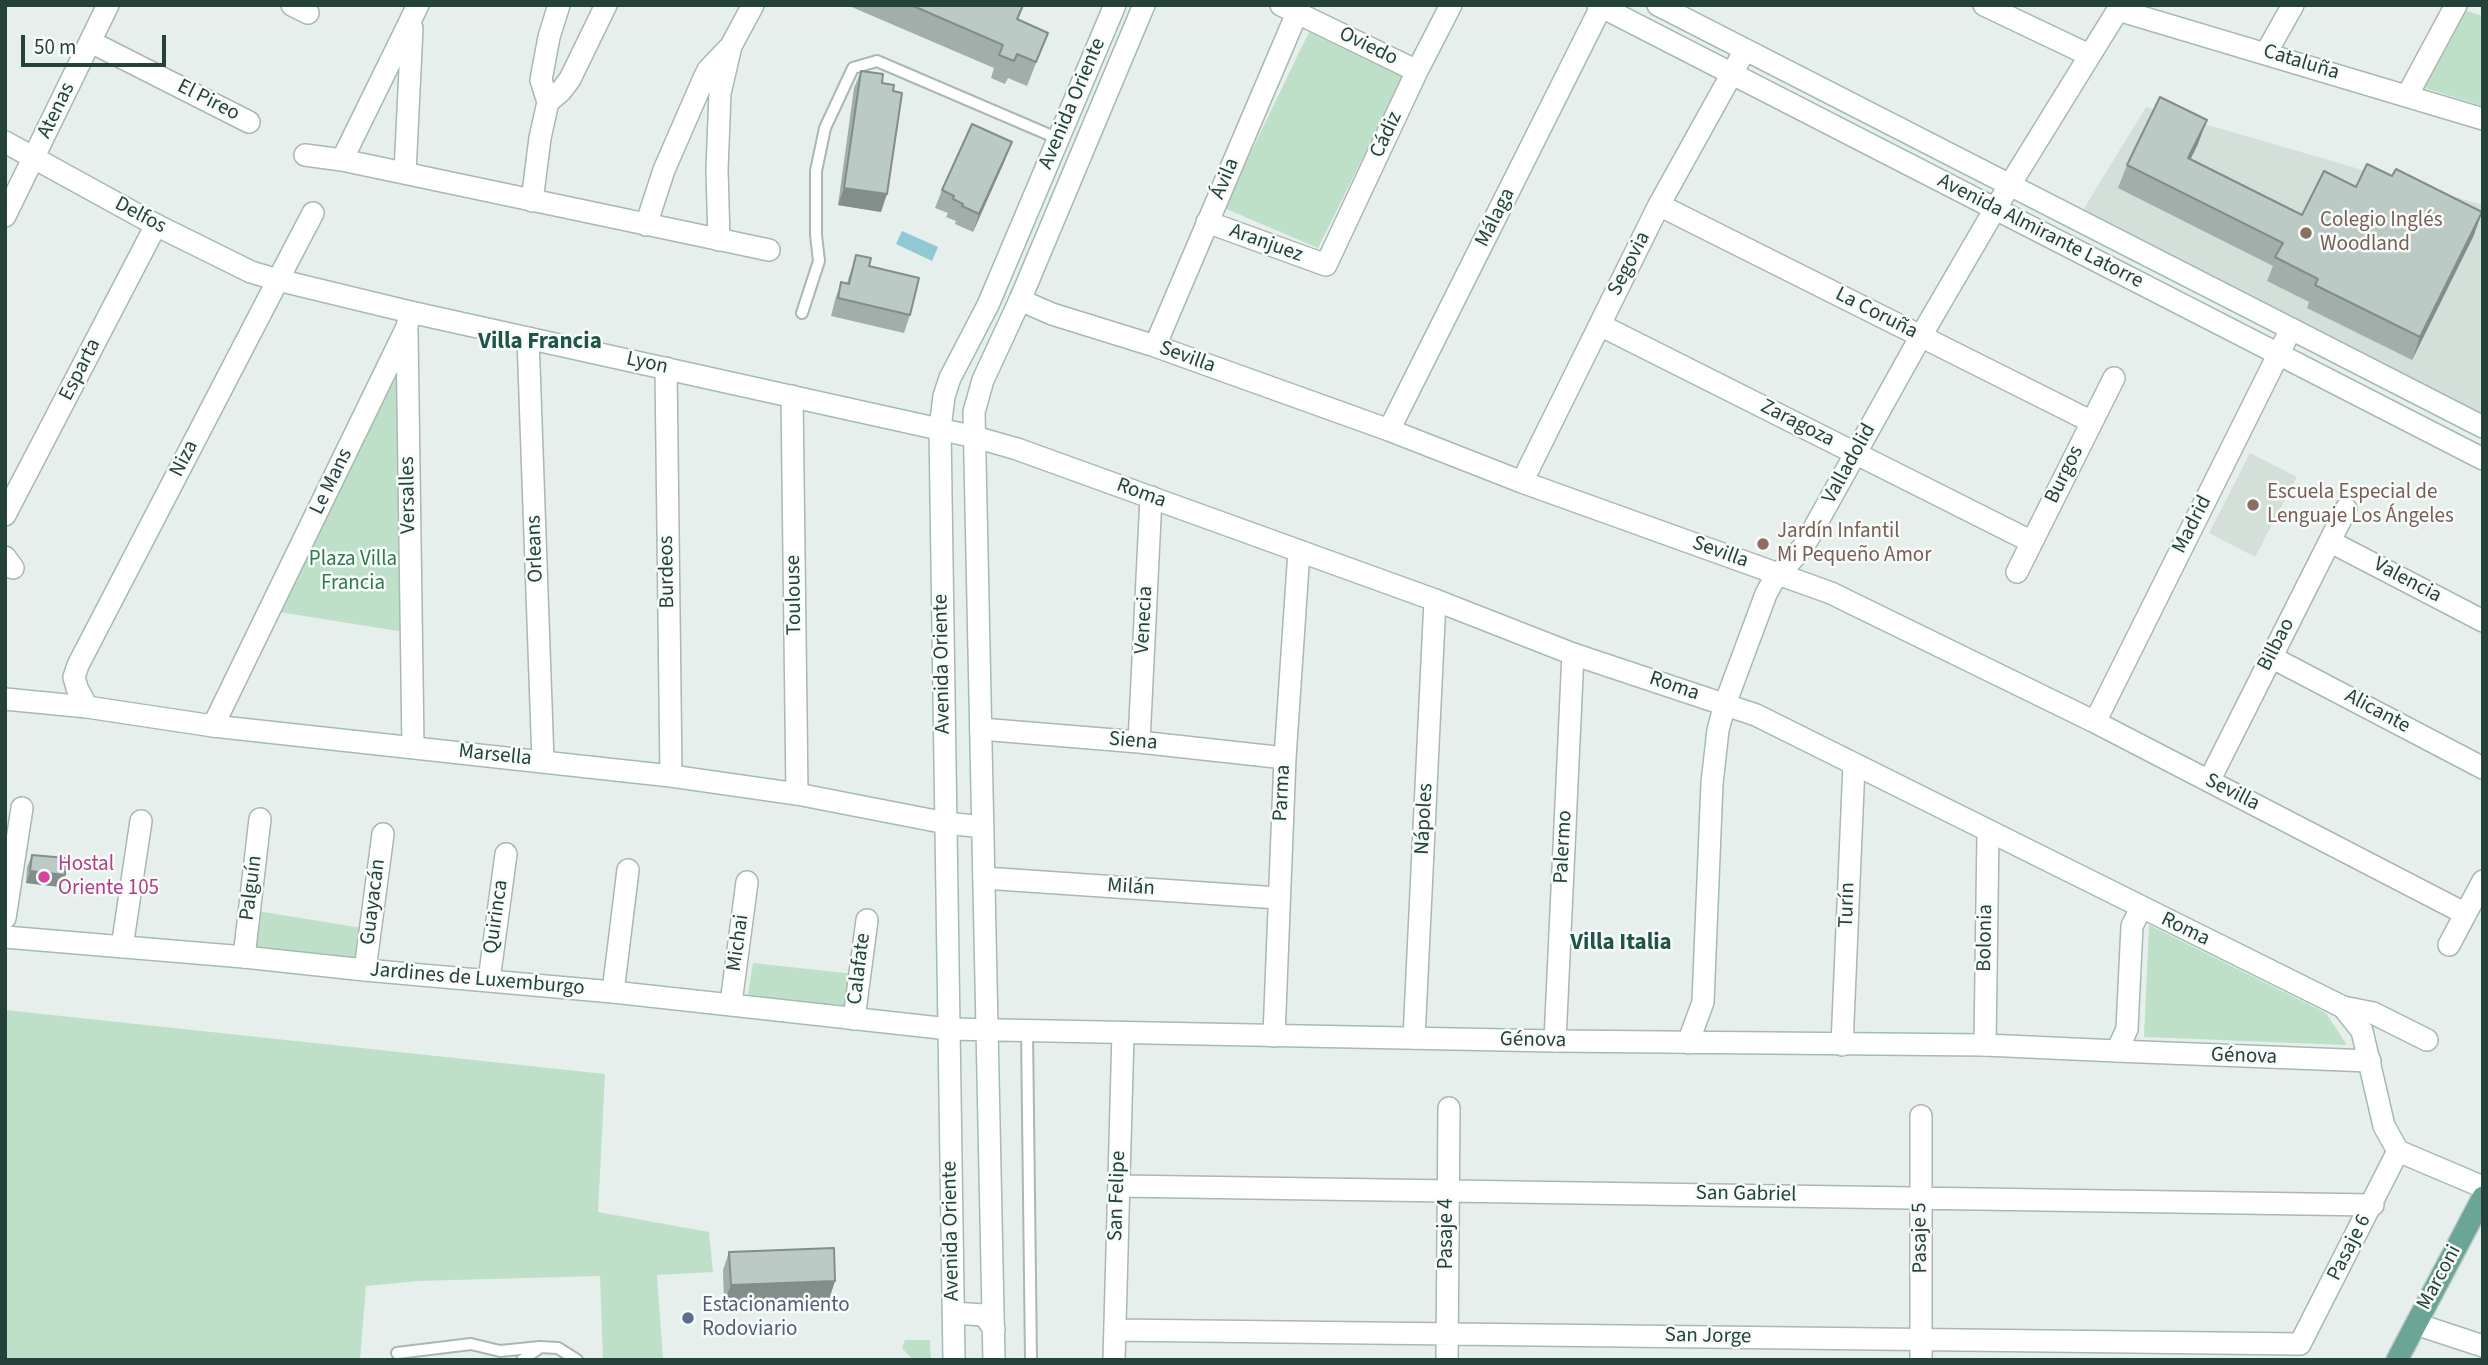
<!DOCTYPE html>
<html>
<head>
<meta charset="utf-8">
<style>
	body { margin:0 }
	#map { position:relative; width:2488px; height:1365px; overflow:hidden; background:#e6efeb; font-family:"Source Sans 3",sans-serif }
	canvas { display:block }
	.frame { position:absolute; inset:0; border:7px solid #24423a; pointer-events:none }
	.scale { position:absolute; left:21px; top:35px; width:145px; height:32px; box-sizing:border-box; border:4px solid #24423a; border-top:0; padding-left:9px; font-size:21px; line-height:24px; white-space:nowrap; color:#24423a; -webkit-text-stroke:5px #f7fbf9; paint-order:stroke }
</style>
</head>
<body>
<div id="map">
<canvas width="2488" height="1365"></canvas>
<div class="frame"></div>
<div class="scale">50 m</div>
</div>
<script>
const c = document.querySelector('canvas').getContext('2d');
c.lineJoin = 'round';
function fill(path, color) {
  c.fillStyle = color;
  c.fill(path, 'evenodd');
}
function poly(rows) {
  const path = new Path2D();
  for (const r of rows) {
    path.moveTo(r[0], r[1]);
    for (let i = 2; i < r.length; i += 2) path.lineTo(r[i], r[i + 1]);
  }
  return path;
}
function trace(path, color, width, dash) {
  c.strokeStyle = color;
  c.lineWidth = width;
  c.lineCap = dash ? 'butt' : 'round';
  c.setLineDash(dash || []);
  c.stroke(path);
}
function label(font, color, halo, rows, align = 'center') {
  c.font = font + ' "Source Sans 3",sans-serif';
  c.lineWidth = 5;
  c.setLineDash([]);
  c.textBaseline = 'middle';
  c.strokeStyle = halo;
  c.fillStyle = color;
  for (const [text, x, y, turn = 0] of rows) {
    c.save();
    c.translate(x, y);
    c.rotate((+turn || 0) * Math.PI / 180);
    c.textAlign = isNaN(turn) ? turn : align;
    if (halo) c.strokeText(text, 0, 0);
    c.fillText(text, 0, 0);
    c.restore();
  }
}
const built = poly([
	[2146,107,2483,205,2483,415,2083,210],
	[2250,453,2297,477,2255,557,2209,533]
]);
const green = poly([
	[2461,9,2483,16,2483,106,2418,86],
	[1309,32,1403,77,1318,248,1224,208],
	[399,363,404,632,279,612],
	[257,911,362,928,357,964,251,952],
	[2149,925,2326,1013,2347,1045,2144,1037],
	[753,963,854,974,847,1012,746,1005],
	[5,1010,605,1074,598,1212,709,1232,713,1272,657,1275,663,1360,603,1360,600,1276,418,1281,366,1286,360,1360,5,1360],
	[905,1340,930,1340,931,1360,913,1360,902,1348]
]);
const water = poly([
	[902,231,938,247,932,261,896,244]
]);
const lane = poly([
	[802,313,819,261,816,235,816,171,825,128,853,68,877,61,1059,139],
	[1027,1031,1031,1360],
	[397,1353,471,1344,500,1351,540,1347,558,1348,577,1360],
	[522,1360,538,1349]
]);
const street = poly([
	[292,5,308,13],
	[1281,5,1417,71],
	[1984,5,2089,55],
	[2118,10,2483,119],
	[91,42,249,122],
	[2266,53,2293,5],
	[2407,96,2456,5],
	[548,102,541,80,549,37,559,5],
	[305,155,342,160,769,250],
	[342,160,418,5],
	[405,173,412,28],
	[532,201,540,138,548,102,561,91,570,79,606,5],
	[1659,205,2092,422],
	[1995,209,2121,5],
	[5,216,108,5],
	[1207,222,1326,265,1417,71,1451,5],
	[646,225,664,170,704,78,708,70,729,48],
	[719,240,717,170,720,93,731,46,753,5],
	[278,280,313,213],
	[1020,300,1052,314,1155,346,1389,430,1522,482,1831,593,2095,722,2464,913],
	[1600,325,2032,542],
	[407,332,413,747],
	[528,338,543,761],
	[1155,346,1297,13],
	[666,368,671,776],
	[792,396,797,794],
	[1389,430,1602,5],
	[1522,482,1659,205,1745,50],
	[5,515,156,225],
	[2331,542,2483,621],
	[5,557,13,568],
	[2017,572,2114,378],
	[2271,657,2483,768],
	[5,699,87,707],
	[2095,722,2291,329],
	[213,726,407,327,410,312],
	[981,729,1139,742,1285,758],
	[1139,742,1151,497],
	[2209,781,2346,509],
	[984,878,1278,898],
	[5,918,22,808],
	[2449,945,2483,881],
	[122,947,141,821],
	[244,957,260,819],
	[365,970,383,834],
	[489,980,506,854],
	[613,992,628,870],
	[731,1003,747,882],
	[2343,1007,2373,1013,2427,1040],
	[854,1019,867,920],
	[1274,1036,1285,758,1299,551],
	[1414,1038,1435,600],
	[1555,1041,1573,654],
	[1842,1045,1854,765],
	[1985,1045,1988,832],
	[2117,1051,2370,1061],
	[1921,1116,1921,1360],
	[1119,1186,2373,1205],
	[2416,1324,2483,1346],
	[1115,1330,2300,1344,2398,1151],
	[1114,1360,1123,1033],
	[1447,1360,1449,1108]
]);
const secondary = poly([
	[1598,5,2483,459],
	[1658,5,2483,427],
	[5,142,156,225,251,272,278,280,410,312,975,437,1017,449,1435,600,1573,654,1756,715,2343,1007,2362,1031,2384,1126,2398,1151,2483,1187],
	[278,280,78,665,74,677,77,688,87,707,213,726,671,776,797,794,946,823,983,827],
	[5,937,244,957,365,970,613,992,949,1029,1555,1041,1985,1045,2117,1051,2127,1029,2132,926,2141,908],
	[1688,1043,1703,1002,1712,783,1718,730,1725,704,1766,594,1773,581,1804,546,1921,336,1995,209],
	[953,1313,984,1315,994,1329],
	[954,1360,940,429,944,396,950,378,988,305,1115,5],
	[994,1360,974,412,983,380,1020,300,1144,5]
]);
const primary = poly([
	[2397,1360,2483,1197]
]);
const wall = poly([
	[847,5,1024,5,1018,20,1048,33,1027,86,1008,78,1005,84,991,78,994,68],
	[861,71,882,83,881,212,838,205,854,88],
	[2198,144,2190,160,2302,215,2356,187,2474,235,2412,360,2307,308,2309,302,2267,281,2273,266,2118,188,2127,165],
	[1005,160,973,232,955,224,956,221,946,217,948,213,935,208,942,190],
	[856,255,869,266,910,315,904,333,831,316,835,300,841,282,847,283],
	[32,855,65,875,61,887,26,883,27,867],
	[729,1252,835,1281,829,1299,724,1302,723,1270]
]);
const shadedWall = poly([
	[2207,120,2198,144,2179,182,2188,158],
	[1012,142,1005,160,973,232,979,214],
	[844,188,887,194,881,212,838,205],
	[2482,212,2474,235,2412,360,2420,337],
	[30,871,65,875,61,887,26,883],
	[835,1281,829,1299,724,1302,731,1285]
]);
const building = poly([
	[911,5,1023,5,1017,19,1048,33,1036,62,1017,54,1014,61,999,55,1003,45,911,5],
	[861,71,883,74,882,83,894,85,893,91,902,93,887,194,844,188,861,71],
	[2160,97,2207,120,2188,158,2302,215,2324,171,2356,187,2367,164,2392,176,2396,169,2482,212,2420,337,2315,285,2318,279,2275,257,2283,243,2127,165,2160,97],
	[972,124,1012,142,979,214,962,206,963,204,953,199,954,196,942,190,972,124],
	[856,255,871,258,869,266,919,278,910,315,838,298,841,282,849,284,856,255],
	[32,855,66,858,65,875,30,871,32,855],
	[834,1248,835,1281,731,1285,729,1252,834,1248]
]);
const markers = [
	[2306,233,7,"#8d6e63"],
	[2253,505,7,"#8d6e63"],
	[1763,544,7,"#8d6e63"],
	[44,877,7,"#d1479c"],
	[688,1318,7,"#5c6f8a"]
];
const streetNames = [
	["Oviedo",1368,47,26],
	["Cataluña",2301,63,17],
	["El Pireo",208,101,27],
	["Avenida Oriente",1073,104,-67],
	["Atenas",57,111,-64],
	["Cádiz",1387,135,-65],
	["Ávila",1226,179,-67],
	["Delfos",140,216,28],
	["Málaga",1496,218,-63],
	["Avenida Almirante Latorre",2040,232,27],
	["Aranjuez",1266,244,20],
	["Segovia",1630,264,-63],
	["La Coruña",1876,314,27],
	["Sevilla",1187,358,20],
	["Lyon",647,364,12],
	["Esparta",81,370,-63],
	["Zaragoza",1797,424,27],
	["Niza",185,459,-63],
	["Valladolid",1850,464,-61],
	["Burgos",2065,475,-64],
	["Le Mans",332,482,-64],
	["Roma",1141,494,20],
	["Versalles",409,495,-91],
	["Madrid",2193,525,-63],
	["Orleans",536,549,-92],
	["Sevilla",1720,553,20],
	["Burdeos",668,572,-91],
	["Valencia",2407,581,28],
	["Toulouse",795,595,-91],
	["Venecia",1145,620,-87],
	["Bilbao",2277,645,-63],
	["Avenida Oriente",943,664,-91],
	["Roma",1674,687,19],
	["Alicante",2377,712,28],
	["Siena",1133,742,5],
	["Marsella",495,756,6],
	["Parma",1283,793,-87],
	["Sevilla",2232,793,27],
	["Nápoles",1425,819,-87],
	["Palermo",1564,847,-87],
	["Palguín",252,888,-83],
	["Milán",1131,888,4],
	["Guayacán",374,902,-83],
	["Turín",1848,905,-88],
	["Quirinca",497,917,-82],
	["Roma",2185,930,26],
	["Bolonia",1986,938,-89],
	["Michai",739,943,-82],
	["Calafate",860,969,-83],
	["Jardines de Luxemburgo",477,980,5],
	["Génova",1533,1041,1],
	["Génova",2244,1057,2],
	["San Gabriel",1746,1195,1],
	["San Felipe",1118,1196,-88],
	["Avenida Oriente",952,1231,-91],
	["Pasaje 4",1447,1234,-90],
	["Pasaje 5",1921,1238,-91],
	["Pasaje 6",2350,1248,-63],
	["Marconi",2440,1278,-62],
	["San Jorge",1708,1337,1]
];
const educationNames = [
	["Colegio Inglés",2320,221],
	["Woodland",2320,245],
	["Escuela Especial de",2267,493],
	["Lenguaje Los Ángeles",2267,517],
	["Jardín Infantil",1777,532],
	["Mi Pequeño Amor",1777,556]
];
const parkNames = [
	["Plaza Villa",353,560],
	["Francia",353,584]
];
const hotelNames = [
	["Hostal",58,865],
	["Oriente 105",58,889]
];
const serviceNames = [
	["Estacionamiento",702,1306],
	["Rodoviario",702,1330]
];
const neighbourhoodNames = [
	["Villa Francia",540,343],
	["Villa Italia",1621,944]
];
fill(built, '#d4dfda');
fill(green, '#bfe0c8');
fill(water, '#8ec9d4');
trace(lane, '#a8b8b2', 14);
trace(street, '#a8b8b2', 24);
trace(secondary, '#a4bbb3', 24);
trace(primary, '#c2cac8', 24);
trace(lane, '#fff', 10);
trace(street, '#fff', 21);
trace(secondary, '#fff', 21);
trace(primary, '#6aa596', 21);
fill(wall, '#a1aea9');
fill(shadedWall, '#838d89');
fill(building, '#bbcac4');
trace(building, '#838d89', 2);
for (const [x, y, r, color] of markers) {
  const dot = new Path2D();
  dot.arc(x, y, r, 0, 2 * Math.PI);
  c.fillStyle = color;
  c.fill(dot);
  trace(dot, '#f7fbf9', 2.5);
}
label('21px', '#24423a', '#f7fbf9', streetNames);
label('21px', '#785e54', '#f7fbf9', educationNames, 'left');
label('21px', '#2d7a4b', '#f7fbf9', parkNames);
label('21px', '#b23c85', '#f7fbf9', hotelNames, 'left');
label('21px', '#4e5e75', '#f7fbf9', serviceNames, 'left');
label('bold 23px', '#1f5548', '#f7fbf9', neighbourhoodNames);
</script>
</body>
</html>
